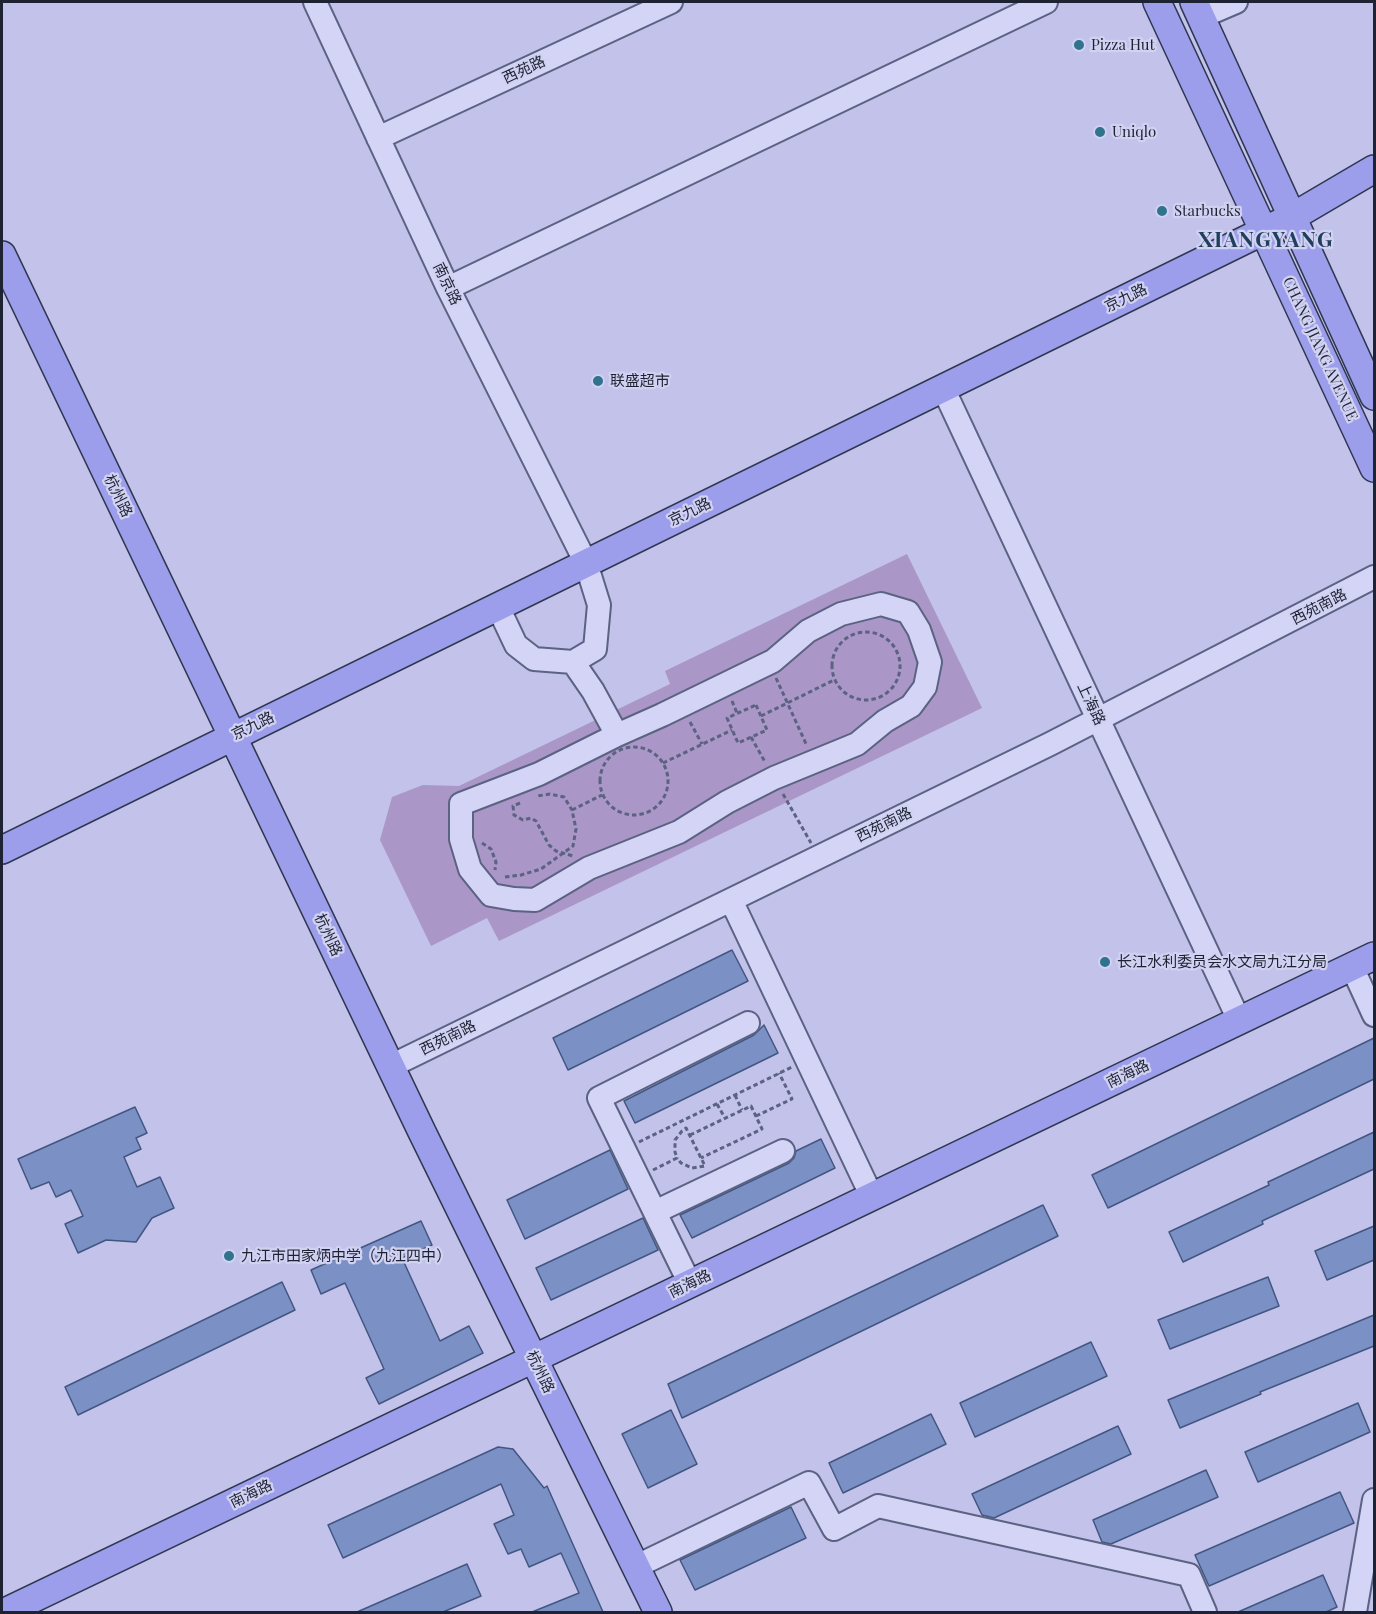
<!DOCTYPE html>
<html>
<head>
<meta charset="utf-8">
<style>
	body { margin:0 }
	#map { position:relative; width:1376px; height:1614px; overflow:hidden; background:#c2c2ea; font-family:"Playfair Display",serif }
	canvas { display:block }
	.frame { position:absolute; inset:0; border:3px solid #1e2333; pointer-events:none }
</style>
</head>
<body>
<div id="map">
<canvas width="1376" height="1614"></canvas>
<div class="frame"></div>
</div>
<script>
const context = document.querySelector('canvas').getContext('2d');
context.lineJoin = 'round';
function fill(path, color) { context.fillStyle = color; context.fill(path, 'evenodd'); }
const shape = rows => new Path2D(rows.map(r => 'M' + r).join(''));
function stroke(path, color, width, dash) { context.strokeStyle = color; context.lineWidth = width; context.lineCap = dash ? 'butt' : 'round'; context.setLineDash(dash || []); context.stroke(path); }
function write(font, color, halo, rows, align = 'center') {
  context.font = font + ' "Playfair Display","Noto Sans SC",serif'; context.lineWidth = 4.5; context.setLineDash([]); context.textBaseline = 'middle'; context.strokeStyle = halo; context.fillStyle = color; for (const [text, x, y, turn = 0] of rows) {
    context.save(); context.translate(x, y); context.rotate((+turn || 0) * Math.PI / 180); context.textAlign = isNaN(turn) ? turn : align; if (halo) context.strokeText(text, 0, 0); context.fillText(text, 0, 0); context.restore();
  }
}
const green = shape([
	[907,554,982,708,499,941,487,918,431,946,380,840,392,797,423,785,459,786,670,684,665,671]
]);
const building = shape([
	[732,950,748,981,568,1070,553,1038,732,950],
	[764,1025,778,1053,635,1123,624,1101,754,1035,764,1025],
	[1374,1038,1374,1079,1108,1208,1092,1175,1374,1038],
	[135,1107,147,1133,136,1138,141,1149,124,1157,137,1187,160,1177,174,1208,152,1218,136,1242,106,1240,78,1253,65,1224,83,1216,71,1190,56,1197,49,1182,31,1189,18,1159,135,1107],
	[1374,1132,1374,1169,1262,1221,1263,1224,1183,1262,1169,1232,1269,1185,1268,1182,1374,1132],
	[821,1139,835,1168,692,1238,680,1215,789,1163,794,1158,796,1151,821,1139],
	[610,1150,628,1189,525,1239,507,1200,610,1150],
	[1043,1205,1058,1236,682,1418,668,1384,1043,1205],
	[643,1218,658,1250,551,1300,536,1268,643,1218],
	[421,1221,432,1245,402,1258,440,1341,469,1326,483,1353,379,1404,366,1378,384,1369,345,1283,321,1294,311,1270,421,1221],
	[1374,1226,1374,1260,1327,1280,1315,1251,1374,1226],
	[1268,1277,1279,1306,1170,1349,1158,1320,1268,1277],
	[282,1282,295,1310,78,1415,65,1387,282,1282],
	[1374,1315,1374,1346,1260,1392,1261,1394,1180,1428,1168,1400,1374,1315],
	[1091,1342,1107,1376,975,1437,960,1403,1091,1342],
	[1358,1403,1370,1432,1258,1482,1245,1452,1358,1403],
	[671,1410,697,1464,648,1488,622,1434,671,1410],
	[931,1414,946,1444,843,1493,829,1463,931,1414],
	[1118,1426,1131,1454,994,1518,982,1515,972,1494,1118,1426],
	[498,1447,513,1449,544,1488,547,1486,603,1612,532,1612,579,1593,561,1553,529,1567,521,1549,508,1554,494,1524,514,1515,501,1484,343,1558,328,1525,498,1447],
	[1206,1470,1218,1497,1111,1544,1102,1542,1093,1520,1206,1470],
	[1340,1492,1354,1523,1209,1586,1195,1555,1340,1492],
	[791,1507,806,1538,695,1590,680,1560,791,1507],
	[467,1564,481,1596,443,1612,357,1612,467,1564],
	[1323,1575,1337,1607,1326,1612,1238,1612,1323,1575]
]);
const path = shape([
	'832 666a34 34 0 1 1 68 0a34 34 0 1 1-68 0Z',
	[776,678,807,746],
	[732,701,737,713],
	[756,705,767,730,738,743,727,718,756,705],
	[761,716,834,680],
	[690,722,702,744],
	[751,737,765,762],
	'600 781a34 34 0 1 1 68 0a34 34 0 1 1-68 0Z',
	[663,763,732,730],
	[783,794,811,843],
	[520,803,513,806,514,815,523,820,531,818,536,821,549,845,556,851,573,856],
	[572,810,602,795],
	[482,843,491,849,496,862,495,870],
	[505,877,521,875,541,869,573,846,576,829,572,810,564,797,550,794,537,796],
	[735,1095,742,1110],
	[717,1104,725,1118],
	[756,1116,792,1099,779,1073],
	[690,1135,751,1106,762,1129,701,1158],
	[639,1142,792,1067],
	[653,1170,677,1158,675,1152,675,1140,682,1131,686,1128,705,1166,692,1168,681,1163,677,1158]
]);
const minor = shape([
	[315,2,448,288,586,563,599,605,595,649,573,662],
	[1201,17,1236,2],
	[378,138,671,2],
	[448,288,1046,2],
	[943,388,1239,1020],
	[498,607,516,645,534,659,573,662,593,691,617,735,539,774,461,804,461,839,470,869,491,895,514,899,535,900,589,868,679,832,727,802,774,778,857,744,885,721,911,706,925,687,930,662,919,630,908,612,881,604,841,614,808,631,773,661,662,715,617,735],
	[731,900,872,1197],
	[1352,967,1374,1015],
	[391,1066,1050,744,1374,577],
	[655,1212,783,1151],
	[690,1284,599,1098,748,1023],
	[637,1566,809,1483,834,1529,878,1506,1189,1575,1205,1612],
	[1355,1612,1374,1500]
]);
const major = shape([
	[1157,2,1374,468],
	[1194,2,1374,396],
	[2,255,422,1132,658,1612],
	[2,850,1294,216,1374,169],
	[5,1612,1374,956]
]);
const markers = [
	[1079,45,6,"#2f738d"],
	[1100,132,6,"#2f738d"],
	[1162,211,6,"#2f738d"],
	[598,381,6,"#2f738d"],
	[1105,962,6,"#2f738d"],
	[229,1256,6,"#2f738d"]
];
const poiNames = [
	["Pizza Hut",1091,45],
	["Uniqlo",1112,132],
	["Starbucks",1174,211],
	["联盛超市",610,381],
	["长江水利委员会水文局九江分局",1117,962],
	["九江市田家炳中学（九江四中）",241,1256]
];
const streetNames = [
	["西苑路",524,70,-25],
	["南京路",447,284,64],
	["京九路",1126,298,-26],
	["CHANG JIANG AVENUE",1320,349,65],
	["杭州路",118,496,64],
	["京九路",690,512,-26],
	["西苑南路",1319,607,-27],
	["上海路",1091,704,65],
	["京九路",253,726,-26],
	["西苑南路",884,825,-26],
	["杭州路",328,935,65],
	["西苑南路",448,1038,-26],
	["南海路",1128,1074,-26],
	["南海路",690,1284,-26],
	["杭州路",540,1372,64],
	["南海路",251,1494,-26]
];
const districtNames = [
	["XIANGYANG",1266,240]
];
fill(green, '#aa97c7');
fill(building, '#7b91c6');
stroke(building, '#425680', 1.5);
stroke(minor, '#5b6282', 26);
stroke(major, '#2f3750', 30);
stroke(path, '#5b6282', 3, [4.5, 3]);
stroke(minor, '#d4d5f6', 22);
stroke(major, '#9c9eeb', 27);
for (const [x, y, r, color] of markers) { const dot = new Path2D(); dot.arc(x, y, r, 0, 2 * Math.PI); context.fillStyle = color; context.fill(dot); stroke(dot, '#d1d1f2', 2); }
write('15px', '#1e2333', '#d1d1f2', poiNames, 'left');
write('15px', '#1e2333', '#d1d1f2', streetNames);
context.letterSpacing = '1.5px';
write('bold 21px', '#203f5d', '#d1d1f2', districtNames);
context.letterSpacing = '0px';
</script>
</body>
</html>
